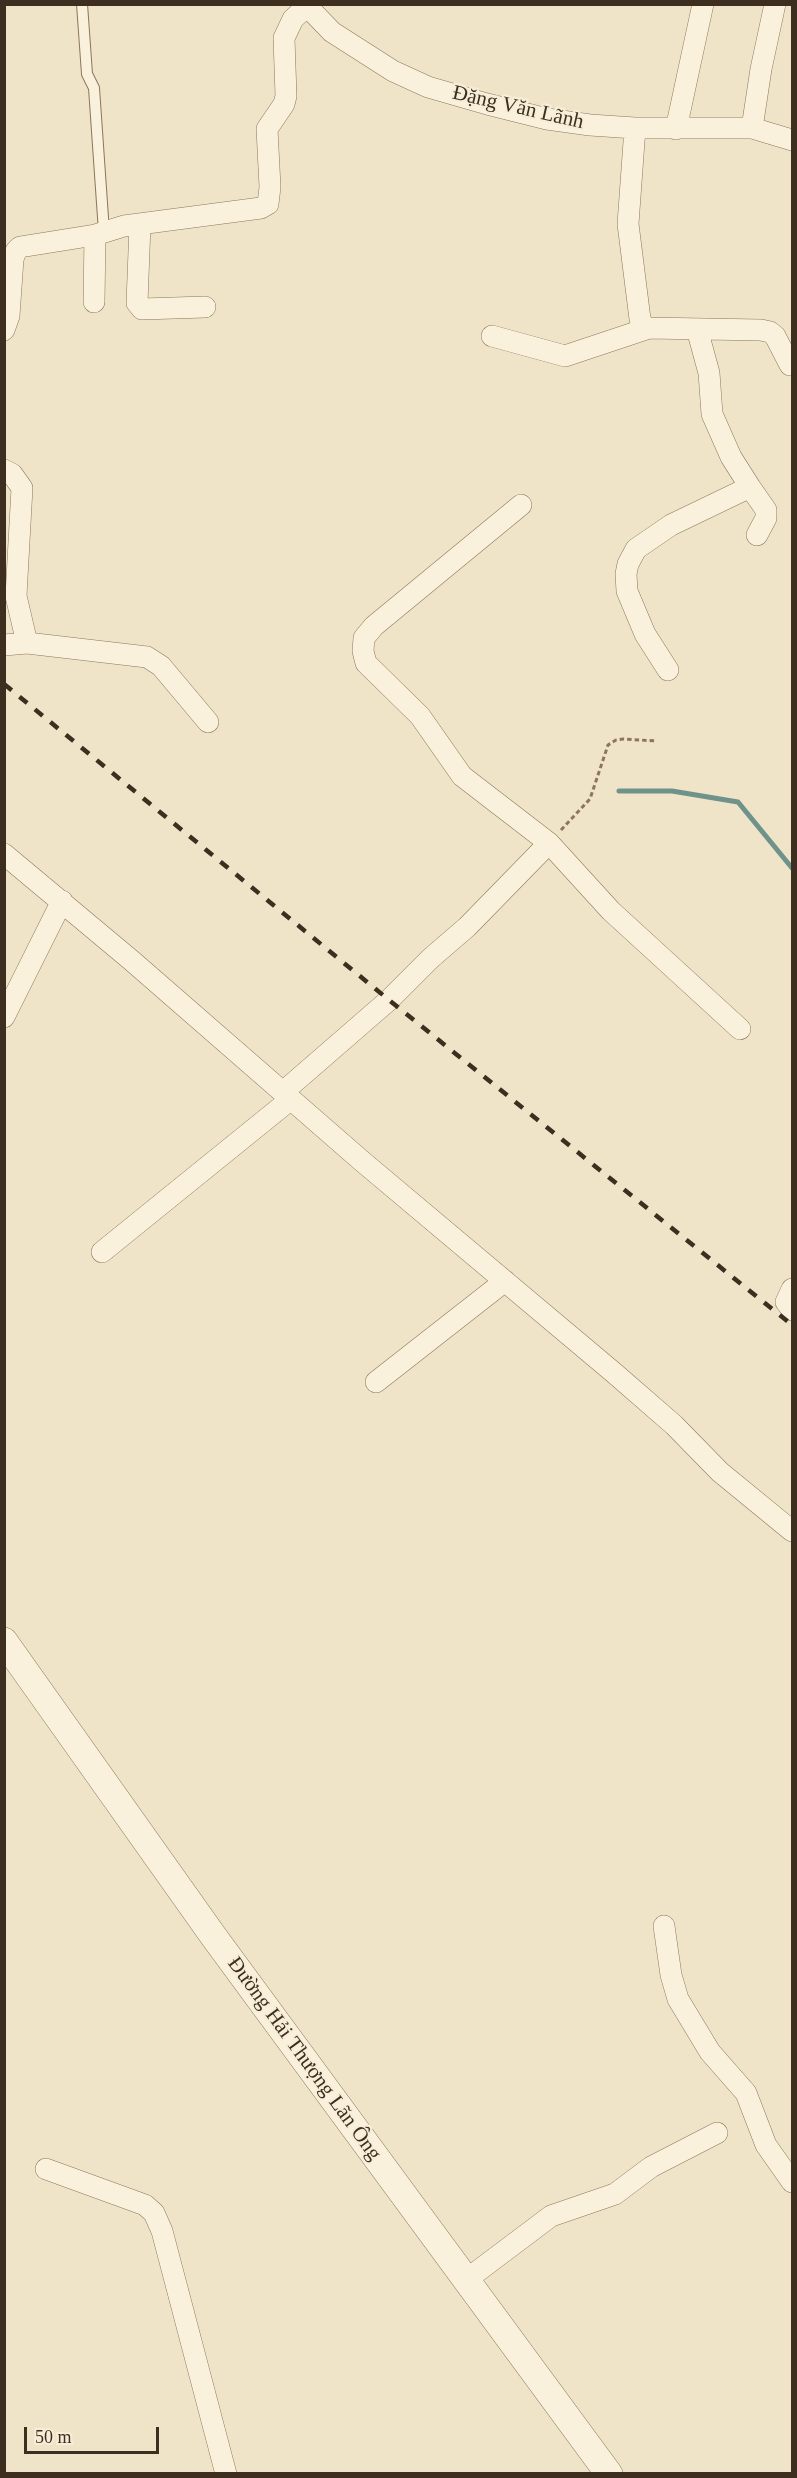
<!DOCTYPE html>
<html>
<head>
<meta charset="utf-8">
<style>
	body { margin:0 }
	#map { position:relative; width:797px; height:2478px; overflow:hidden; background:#f0e4c8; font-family:Georgia,serif }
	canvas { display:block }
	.frame { position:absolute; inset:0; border:6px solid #3d2e20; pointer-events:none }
	.scale { position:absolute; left:24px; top:2427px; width:135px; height:27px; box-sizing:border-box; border:3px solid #3d2e20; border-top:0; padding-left:8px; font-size:18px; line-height:21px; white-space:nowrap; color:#3d2e20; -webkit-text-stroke:4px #f7eed8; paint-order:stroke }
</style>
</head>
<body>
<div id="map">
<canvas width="797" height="2478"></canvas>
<div class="frame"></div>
<div class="scale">50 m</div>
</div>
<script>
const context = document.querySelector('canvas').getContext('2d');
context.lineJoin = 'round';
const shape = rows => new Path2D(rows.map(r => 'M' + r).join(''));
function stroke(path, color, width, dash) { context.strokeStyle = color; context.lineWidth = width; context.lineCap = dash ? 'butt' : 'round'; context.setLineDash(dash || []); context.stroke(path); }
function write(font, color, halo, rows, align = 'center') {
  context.font = font + ' Georgia,serif'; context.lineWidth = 4.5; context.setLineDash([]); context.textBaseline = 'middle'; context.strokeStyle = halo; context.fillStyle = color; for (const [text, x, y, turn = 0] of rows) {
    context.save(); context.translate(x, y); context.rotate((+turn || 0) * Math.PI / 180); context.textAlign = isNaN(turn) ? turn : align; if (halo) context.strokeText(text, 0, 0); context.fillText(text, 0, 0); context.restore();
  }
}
const stream = shape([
	[619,791,672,791,738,802,792,868]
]);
const path = shape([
	[561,830,590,799,608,745,616,740,623,739,657,741]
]);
const service = shape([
	[82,4,87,74,94,88,104,232]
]);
const minor = shape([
	[305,4,332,32,393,71,428,87,487,104,547,119,590,125,635,128,752,128,792,140],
	[635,128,628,224,640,319,643,326,649,328,761,330,770,332,775,336,790,365],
	[752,128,761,69,775,4],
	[676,129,703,4],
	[140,225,137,303,142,309,205,307],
	[94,302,95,235],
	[697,329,709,373,712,414,731,457,750,487],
	[4,330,9,316,13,259,16,251,20,247,95,235,124,226,261,208,268,204,270,187,267,129,284,104,286,96,284,38,293,19,306,7],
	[492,336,565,356,649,328],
	[4,470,12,474,22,488,16,596,27,643],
	[521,505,374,626,364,638,363,651,366,663,420,716,462,776,549,843,611,911,740,1029],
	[4,645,27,643,147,657,161,666,208,722],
	[668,670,645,634,627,591,626,574,628,564,636,549,671,525,750,487,766,510,766,518,757,535],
	[4,854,131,960,363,1162,613,1372,674,1425,720,1472,792,1531],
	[4,1017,62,901],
	[283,1092,389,1000,431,958,467,927,549,843],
	[102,1252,291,1099],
	[792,1289,786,1302,792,1310],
	[376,1382,505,1281],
	[664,1926,671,1975,678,1999,710,2052,746,2093,766,2145,792,2182],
	[46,2169,145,2205,154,2213,162,2231,226,2474],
	[466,2280,551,2216,615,2194,651,2167,717,2133]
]);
const tertiary = shape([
	[4,1641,214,1937,609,2474]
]);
const rail = shape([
	[4,684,389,1000,792,1325]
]);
const streetNames = [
	["Đặng Văn Lãnh",518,108,13],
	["Đường Hải Thượng Lãn Ông",304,2059,54]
];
stroke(stream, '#6f938a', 5);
stroke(service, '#8d765c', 12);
stroke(minor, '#8d765c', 22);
stroke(tertiary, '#8d765c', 28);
stroke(path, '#8d765c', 3, [4.5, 3]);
stroke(service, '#faf1dc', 10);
stroke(minor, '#faf1dc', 21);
stroke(tertiary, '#faf1dc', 27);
stroke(rail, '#3d2e20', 4.5, [10, 10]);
write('21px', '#3d2e20', '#f7eed8', streetNames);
</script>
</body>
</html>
